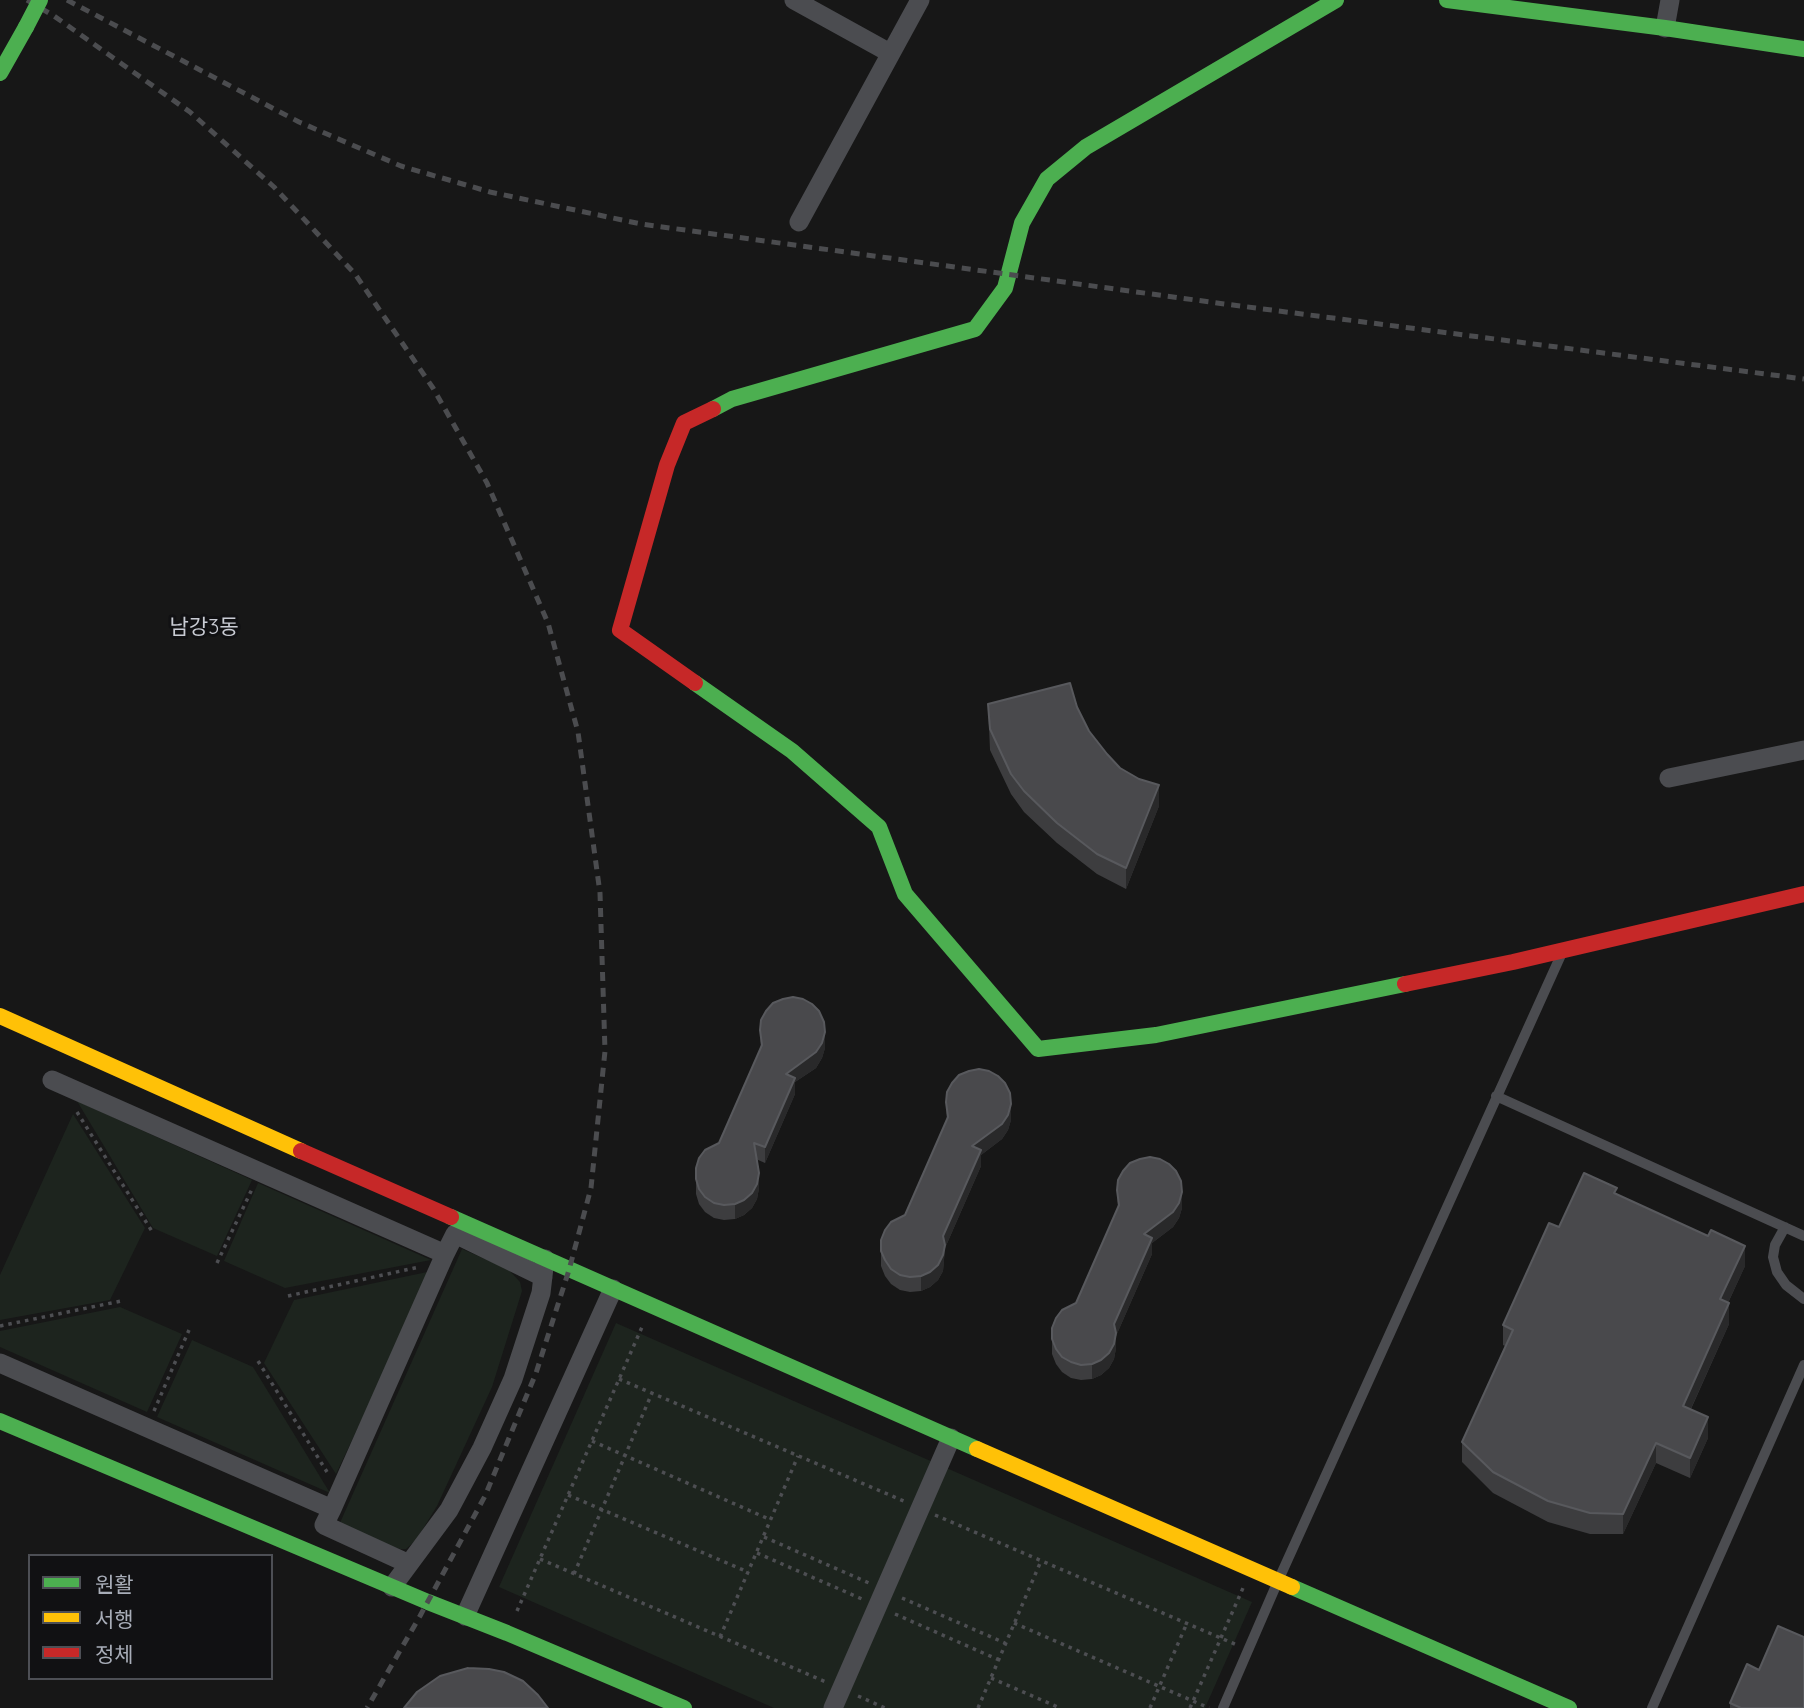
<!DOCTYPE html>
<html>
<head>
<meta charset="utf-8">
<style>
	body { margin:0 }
	#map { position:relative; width:1804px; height:1708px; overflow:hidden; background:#171717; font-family:Quicksand,"Noto Sans KR",sans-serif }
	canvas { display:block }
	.legend { position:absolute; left:28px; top:1554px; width:245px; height:126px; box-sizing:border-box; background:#111113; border:2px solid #4d4f55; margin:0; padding:9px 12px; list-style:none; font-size:21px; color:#a8adb8 }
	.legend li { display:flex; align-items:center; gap:14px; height:35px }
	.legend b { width:35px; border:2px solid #4d4f55 }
</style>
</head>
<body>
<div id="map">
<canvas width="1804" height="1708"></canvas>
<ul class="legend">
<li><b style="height:9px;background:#4caf50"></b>원활</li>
<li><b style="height:9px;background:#ffc107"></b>서행</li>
<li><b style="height:9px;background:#c62828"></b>정체</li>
</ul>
</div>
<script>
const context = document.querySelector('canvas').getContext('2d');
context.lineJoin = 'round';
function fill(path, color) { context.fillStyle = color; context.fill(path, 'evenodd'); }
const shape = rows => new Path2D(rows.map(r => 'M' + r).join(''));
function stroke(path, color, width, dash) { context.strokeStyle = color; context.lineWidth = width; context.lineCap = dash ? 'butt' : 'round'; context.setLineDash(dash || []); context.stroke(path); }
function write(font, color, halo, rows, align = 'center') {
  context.font = font + ' Quicksand,"Noto Sans KR",sans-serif'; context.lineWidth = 6; context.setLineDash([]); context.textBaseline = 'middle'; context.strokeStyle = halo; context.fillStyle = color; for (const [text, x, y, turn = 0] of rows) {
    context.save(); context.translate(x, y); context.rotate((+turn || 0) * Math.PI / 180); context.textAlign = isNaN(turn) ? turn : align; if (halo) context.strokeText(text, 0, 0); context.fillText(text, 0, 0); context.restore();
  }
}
const green = shape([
	[77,1101,252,1180,217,1256,153,1228],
	[73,1114,145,1228,110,1300,0,1320,0,1275],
	[258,1183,431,1260,285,1288,224,1261],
	[462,1249,508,1269,520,1282,522,1291,492,1387,437,1506,416,1540,406,1549,400,1549,386,1545,339,1525],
	[432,1271,336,1474,264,1363,294,1300],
	[120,1307,182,1334,147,1412,0,1347,0,1331],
	[616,1323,1252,1602,1205,1708,774,1708,499,1587],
	[192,1340,253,1367,330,1493,157,1417]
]);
const path = shape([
	[77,1112,153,1233],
	[217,1263,253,1187],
	[288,1296,419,1267],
	[0,1326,121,1301],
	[258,1361,327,1472],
	[619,1379,906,1502],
	[154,1411,189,1330],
	[592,1441,771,1520],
	[568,1495,748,1572],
	[935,1515,1237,1645],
	[764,1537,869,1583],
	[757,1553,862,1599],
	[540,1559,826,1682],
	[574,1574,652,1393],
	[902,1598,1005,1643],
	[517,1611,642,1327],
	[895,1614,999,1660],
	[1014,1623,1209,1708],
	[720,1637,798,1456],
	[991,1678,1060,1708],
	[858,1696,885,1708],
	[978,1708,1041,1561],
	[1150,1708,1187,1623],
	[1190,1708,1243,1588]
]);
const lane = shape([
	[1496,1096,1804,1236],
	[1785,1227,1775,1245,1773,1257,1777,1272,1786,1285,1804,1299],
	[1223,1708,1278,1581,1561,955],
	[1652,1708,1804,1365]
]);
const street = shape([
	[794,0,890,53],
	[1665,28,1670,0],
	[799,222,920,0],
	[1669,778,1804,750],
	[445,1254,455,1234,543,1277],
	[0,1363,332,1509,445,1254,52,1080],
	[332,1509,324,1525,409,1564],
	[392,1587,449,1510,482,1448,513,1379,541,1293,545,1259],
	[465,1616,613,1289],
	[833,1708,951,1438]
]);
const fast = shape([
	[1447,0,1665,28,1804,49],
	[0,73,26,27],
	[713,409,732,399,975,329,1005,288,1022,223,1047,179,1086,147,1336,0],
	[695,683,792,751,879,827,905,894,1038,1049,1156,1035,1405,984],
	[451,1217,977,1449],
	[0,1421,428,1602,507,1633,684,1708],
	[1292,1587,1569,1708]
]);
const slow = shape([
	[0,1016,301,1151],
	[977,1449,1292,1587]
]);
const jam = shape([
	[695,683,620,630,667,465,684,423,713,409],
	[1405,984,1513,962,1804,894],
	[301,1151,451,1217]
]);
const rail = shape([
	[27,0,54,16,190,112,274,187,355,274,433,388,487,483,548,623,578,732,600,893,605,1051,591,1188,569,1270,536,1373,485,1496,420,1616,367,1708],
	[67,0,299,122,401,166,490,192,641,224,1217,303,1804,379]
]);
const fastBridge = shape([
	[26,27,40,0]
]);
const wall = shape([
	[988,704,1077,707,1089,731,1107,754,1159,806,1126,889,1097,874,1057,843,1024,812,1011,794,990,750],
	[760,1030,825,1048,822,1058,816,1068,795,1082,795,1094,765,1163,756,1159,759,1188,757,1199,752,1208,744,1215,735,1219,724,1220,714,1218,705,1212,699,1204,696,1194,696,1168,719,1143,761,1049],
	[946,1102,1011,1120,1008,1130,1002,1139,981,1155,981,1166,945,1248,943,1271,938,1280,930,1287,921,1291,910,1292,900,1290,891,1284,885,1276,881,1266,881,1240,905,1215,947,1121],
	[1117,1190,1182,1208,1179,1218,1173,1227,1152,1243,1152,1254,1116,1336,1116,1348,1114,1359,1109,1368,1101,1375,1092,1379,1081,1380,1071,1378,1062,1372,1056,1364,1052,1354,1052,1328,1076,1303,1118,1209],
	[1617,1195,1745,1266,1728,1303,1729,1324,1691,1409,1708,1438,1690,1478,1656,1463,1623,1534,1590,1534,1548,1522,1493,1493,1462,1462,1462,1442,1505,1346,1503,1345,1503,1325,1559,1227],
	[1730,1703,1804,1708,1730,1708]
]);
const shadedWall = shape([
	[1159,785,1159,806,1126,889,1126,868],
	[825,1032,825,1048,822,1058,816,1068,795,1082,795,1094,765,1163,765,1147,786,1074],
	[1011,1104,1011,1120,1008,1130,1002,1139,981,1155,981,1166,945,1248,943,1271,938,1280,930,1287,921,1291,921,1276,943,1236,972,1146],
	[759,1173,759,1188,757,1199,752,1208,744,1215,735,1219,735,1204],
	[1182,1192,1182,1208,1179,1218,1173,1227,1152,1243,1152,1254,1116,1336,1116,1348,1114,1359,1109,1368,1101,1375,1092,1379,1092,1364,1114,1324,1144,1234],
	[1745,1246,1745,1266,1720,1320,1720,1299],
	[1729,1303,1729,1324,1683,1426,1683,1406],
	[1708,1417,1708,1438,1690,1478,1690,1458],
	[1656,1443,1656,1463,1623,1534,1623,1514]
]);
const building = shape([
	[1070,683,1077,707,1089,731,1107,754,1120,768,1139,779,1159,785,1126,868,1097,854,1057,823,1024,791,1011,774,990,729,988,704,1070,683],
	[793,997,803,999,812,1004,819,1011,824,1022,825,1032,822,1043,816,1052,786,1074,795,1078,765,1147,754,1143,759,1173,757,1184,752,1193,744,1200,735,1204,724,1205,714,1203,705,1197,699,1189,696,1179,696,1168,699,1158,705,1150,719,1143,762,1045,760,1030,761,1020,766,1011,773,1003,783,999,793,997],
	[979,1069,989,1071,998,1076,1005,1083,1010,1093,1011,1104,1008,1115,1002,1124,972,1146,981,1150,943,1236,945,1245,943,1255,938,1265,930,1272,921,1276,910,1277,900,1275,891,1269,885,1260,881,1251,881,1240,885,1230,891,1222,905,1215,948,1117,946,1102,947,1092,952,1083,959,1075,969,1071,979,1069],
	[1150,1157,1160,1159,1169,1164,1176,1171,1181,1181,1182,1192,1179,1203,1173,1212,1144,1234,1152,1238,1114,1324,1116,1333,1114,1344,1109,1353,1101,1360,1092,1364,1081,1365,1071,1362,1062,1357,1056,1349,1052,1339,1052,1328,1056,1318,1062,1310,1076,1303,1119,1205,1117,1190,1118,1180,1123,1171,1130,1163,1140,1159,1150,1157],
	[1584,1173,1617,1188,1614,1193,1708,1236,1711,1230,1745,1246,1720,1299,1729,1303,1683,1406,1708,1417,1690,1458,1656,1443,1623,1514,1590,1513,1548,1501,1493,1472,1462,1442,1513,1330,1503,1325,1549,1223,1559,1227,1584,1173],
	[1778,1626,1804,1637,1804,1708,1741,1708,1730,1703,1747,1664,1759,1670,1778,1626],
	[468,1668,489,1669,504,1672,523,1681,538,1695,548,1708,404,1708,417,1692,440,1676,468,1668]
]);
const quarterNames = [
	["남강3동",204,628]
];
fill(green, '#1d241e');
stroke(path, '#4d4e52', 3.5, [3.5, 5]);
stroke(lane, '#4b4c50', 10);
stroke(street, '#4b4c50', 19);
stroke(fast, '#4caf50', 16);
stroke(slow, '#ffc107', 16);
stroke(jam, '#c62828', 16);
stroke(rail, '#4b4c4f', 5, [9, 7]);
stroke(fastBridge, '#4caf50', 16);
fill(wall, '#3d3d3f');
fill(shadedWall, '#29292a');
fill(building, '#49494c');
stroke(building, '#58595d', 2);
write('21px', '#c9ccd4', '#111113', quarterNames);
</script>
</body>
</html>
